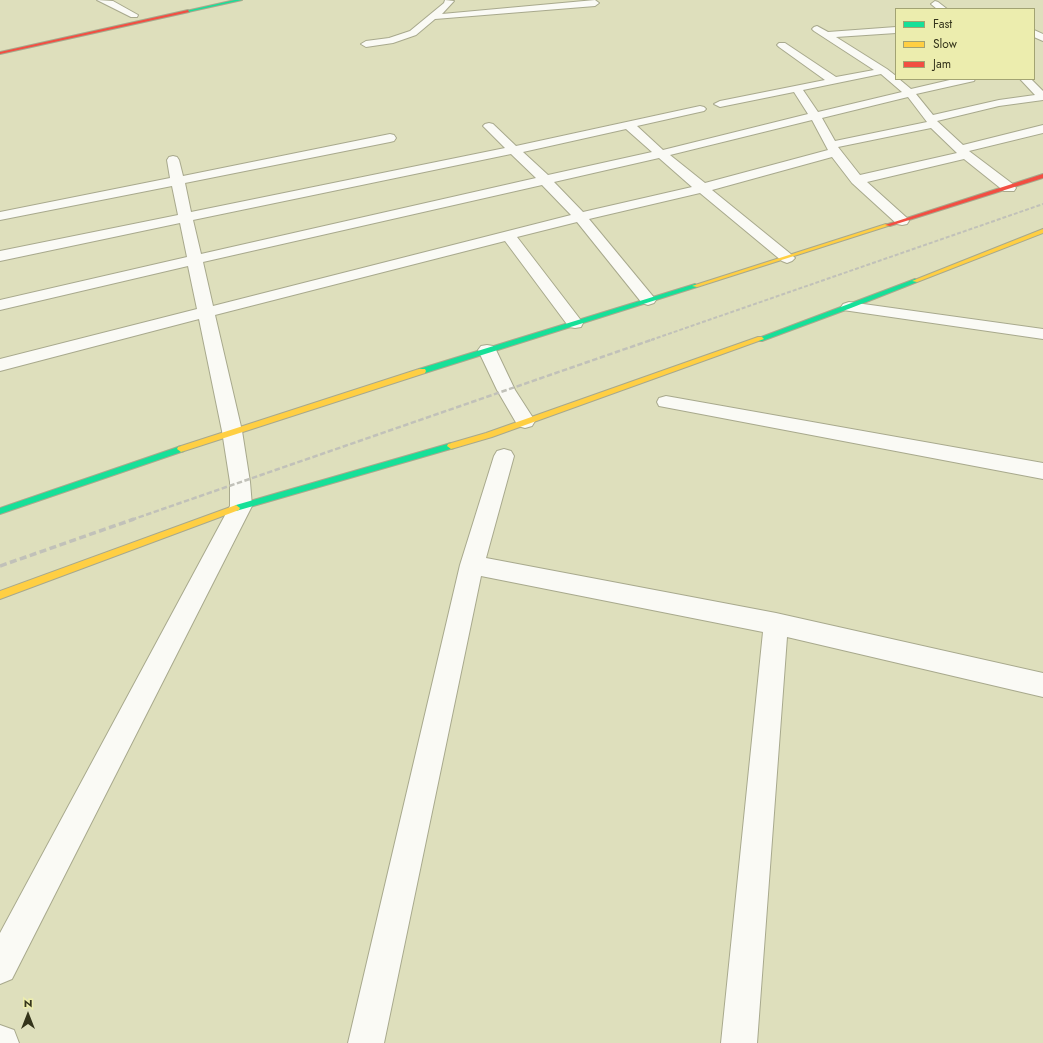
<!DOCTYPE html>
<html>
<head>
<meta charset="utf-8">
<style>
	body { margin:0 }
	#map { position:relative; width:1043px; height:1043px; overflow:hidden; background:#dedfbc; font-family:Jost,sans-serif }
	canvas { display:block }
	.legend { position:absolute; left:895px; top:8px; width:140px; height:72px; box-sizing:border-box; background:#ecedae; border:1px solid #a2a373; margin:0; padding:5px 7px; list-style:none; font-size:12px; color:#34341b }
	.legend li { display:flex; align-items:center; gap:8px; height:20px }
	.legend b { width:20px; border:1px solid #a2a373 }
	.north { position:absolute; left:8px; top:995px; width:40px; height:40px; -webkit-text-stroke:3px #ecedae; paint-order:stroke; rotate:0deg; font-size:11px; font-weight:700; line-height:16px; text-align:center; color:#34341b }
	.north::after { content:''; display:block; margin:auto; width:14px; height:18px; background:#34341b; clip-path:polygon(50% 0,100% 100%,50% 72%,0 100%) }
</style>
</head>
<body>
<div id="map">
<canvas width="1043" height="1043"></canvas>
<ul class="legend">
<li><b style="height:5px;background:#16e098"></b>Fast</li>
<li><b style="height:5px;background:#ffcf43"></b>Slow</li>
<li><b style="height:5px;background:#f24e42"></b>Jam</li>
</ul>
<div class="north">N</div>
</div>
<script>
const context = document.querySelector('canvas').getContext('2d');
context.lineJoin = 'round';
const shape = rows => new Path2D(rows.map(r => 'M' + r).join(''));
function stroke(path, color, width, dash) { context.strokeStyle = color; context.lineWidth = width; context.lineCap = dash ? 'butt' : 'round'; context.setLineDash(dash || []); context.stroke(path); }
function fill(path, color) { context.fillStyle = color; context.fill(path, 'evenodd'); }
const street = shape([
	[97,0,113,1,138,15,137,17,131,17,97,0],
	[445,0,454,1,442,14,595,0,599,3,595,6,435,19,416,35,393,43,366,47,361,44,366,41,389,38,410,31,444,3,445,0],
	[935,1,938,2,947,9,937,9,931,4,935,1],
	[817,26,828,32,896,27,896,33,836,37,887,69,896,76,896,79,899,79,911,89,954,79,975,79,974,81,916,94,933,115,999,100,1035,95,1020,79,1031,79,1043,91,1043,100,999,106,937,121,963,145,1043,125,1043,133,969,151,1014,185,1016,188,1014,191,1004,191,964,159,867,182,907,218,909,221,907,224,902,225,897,224,852,183,832,157,712,190,792,255,795,258,792,261,787,263,782,261,700,193,589,219,656,300,654,303,648,305,642,303,577,222,517,237,583,323,581,327,575,328,569,327,505,241,215,315,242,431,250,482,252,506,12,979,0,984,0,933,230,506,230,482,222,431,199,319,0,371,0,359,197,309,188,266,0,310,0,300,187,257,180,223,0,261,0,251,178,215,172,186,0,220,0,212,170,178,167,160,169,157,173,156,177,157,179,160,183,176,390,134,394,135,396,138,394,141,390,142,185,183,191,212,505,148,483,126,485,124,489,123,493,124,516,146,700,106,704,107,706,109,704,111,637,126,663,150,808,114,794,92,720,107,714,104,720,101,825,80,779,47,777,45,779,43,785,43,836,77,874,70,814,31,812,29,814,27,817,26],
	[881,74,902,92,818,112,803,90,881,74],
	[908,97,927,122,835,141,822,118,908,97],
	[812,120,828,150,705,183,670,155,812,120],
	[931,128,957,153,860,175,838,147,931,128],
	[626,129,652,152,548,175,523,152,626,129],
	[511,154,536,178,201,254,193,220,511,154],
	[659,158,692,187,583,212,554,182,659,158],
	[542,185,571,215,213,306,203,262,542,185],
	[1034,30,1043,34,1043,41,1034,37,1034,30],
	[849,302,1043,329,1043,339,843,310,841,307,843,304,849,302],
	[487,345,493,346,496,350,515,390,535,421,532,426,525,428,518,426,497,390,478,350,481,346,487,345],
	[666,396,1043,463,1043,479,659,406,657,402,659,398,666,396],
	[504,449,511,451,514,456,486,558,776,613,1043,673,1043,697,787,637,757,1043,721,1043,763,632,481,576,384,1043,348,1043,460,565,494,456,497,451,504,449],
	[0,1025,14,1030,19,1043,0,1043,0,1025]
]);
const fast = shape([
	[235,0,242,0,188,12,186,11,235,0],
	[915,279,917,280,917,282,851,308,762,341,758,341,756,339,915,279],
	[695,284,698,286,697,287,425,373,419,373,418,371,419,369,695,284],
	[451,443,455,446,454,448,236,511,232,508,236,505,451,443],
	[181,446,185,449,184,451,0,514,0,508,181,446]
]);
const slow = shape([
	[886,224,891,225,697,287,692,286,886,224],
	[1043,229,1043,233,917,282,912,281,1043,229],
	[758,337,762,337,764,339,492,437,451,449,447,446,448,444,486,433,758,337],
	[419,369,425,369,426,371,425,373,184,451,181,452,177,449,178,447,419,369],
	[236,505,240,508,239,510,0,599,0,591,236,505]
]);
const jam = shape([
	[188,10,189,12,0,54,0,52,188,10],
	[1043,174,1043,178,890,226,885,225,1043,174]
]);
const railFar2 = shape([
	[651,340,1043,204]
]);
const railFar1 = shape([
	[131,520,654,339]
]);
const rail = shape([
	[0,566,134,519]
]);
stroke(street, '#a8a98d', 2);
stroke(fast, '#a8a98d', 2);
stroke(slow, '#a8a98d', 2);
stroke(jam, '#a8a98d', 2);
fill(street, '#fafaf5');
fill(fast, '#16e098');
fill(slow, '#ffcf43');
fill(jam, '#f24e42');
stroke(railFar2, '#c1c1b9', 2, [4, 2]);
stroke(railFar1, '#c1c1b9', 2.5, [5.5, 2.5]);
stroke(rail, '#c1c1b9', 3.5, [7, 3.5]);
</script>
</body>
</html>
